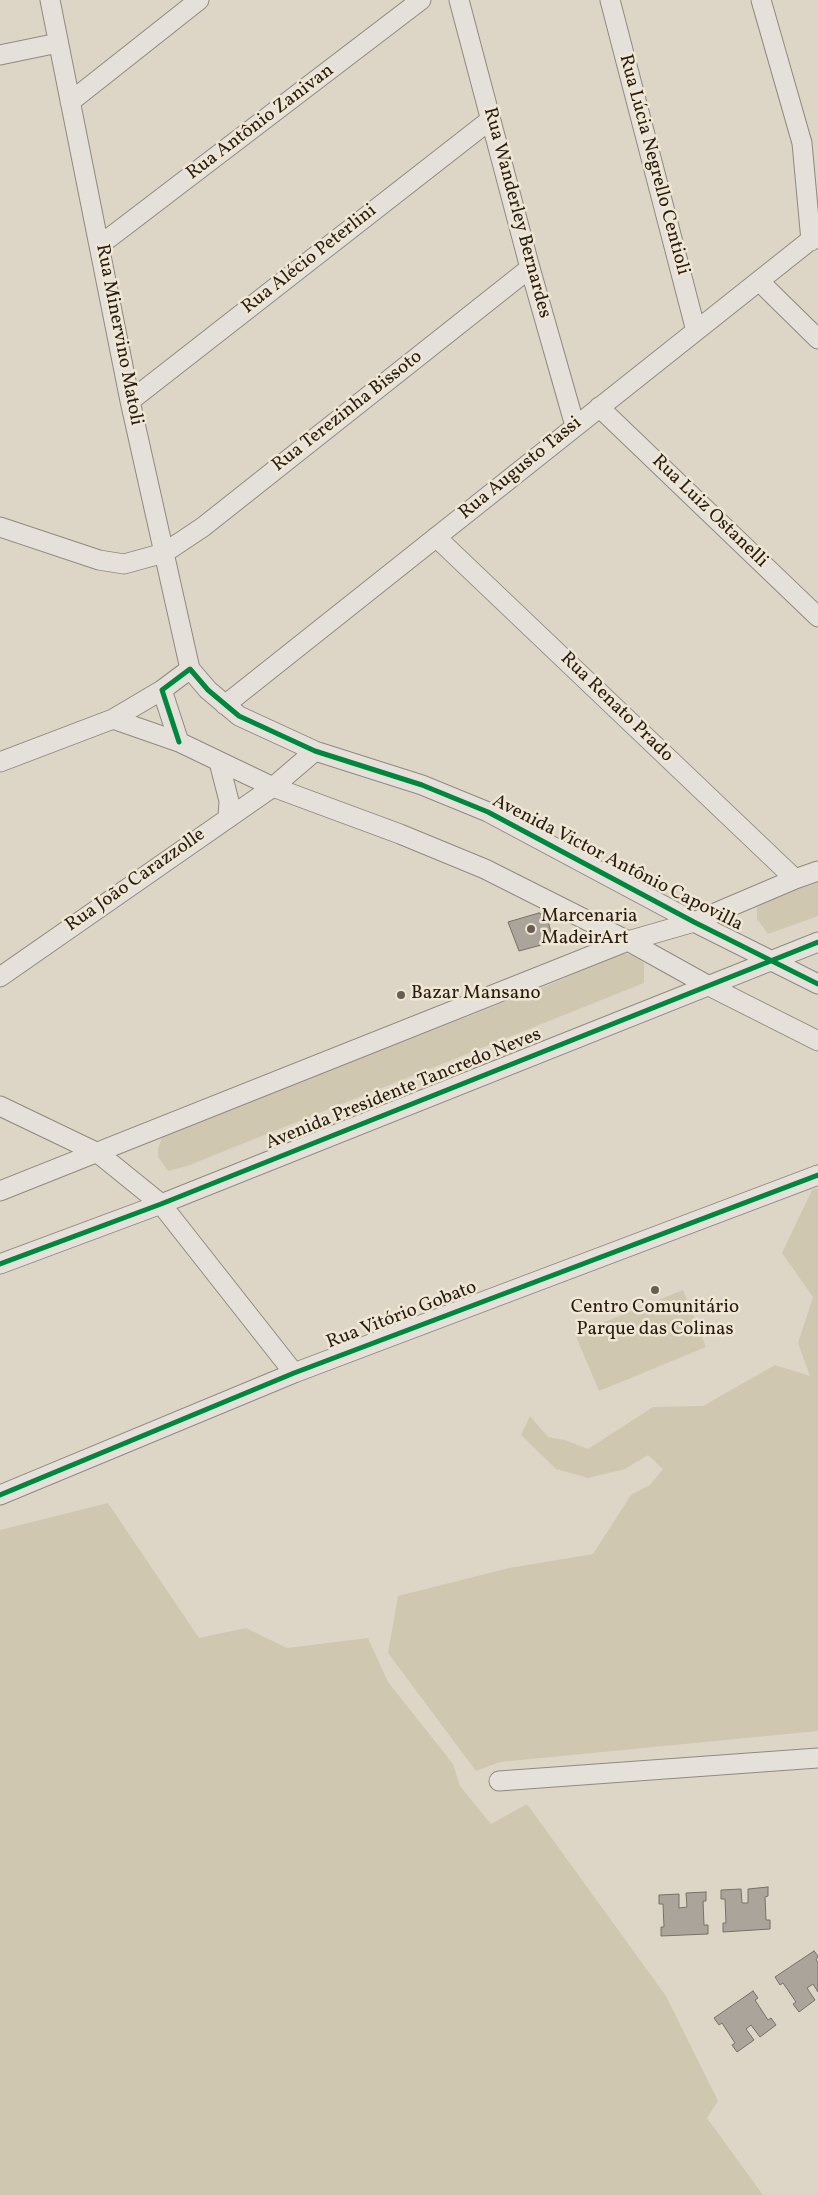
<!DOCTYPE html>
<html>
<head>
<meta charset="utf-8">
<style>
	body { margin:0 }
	canvas { display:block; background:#ddd6c6 }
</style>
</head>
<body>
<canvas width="818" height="2195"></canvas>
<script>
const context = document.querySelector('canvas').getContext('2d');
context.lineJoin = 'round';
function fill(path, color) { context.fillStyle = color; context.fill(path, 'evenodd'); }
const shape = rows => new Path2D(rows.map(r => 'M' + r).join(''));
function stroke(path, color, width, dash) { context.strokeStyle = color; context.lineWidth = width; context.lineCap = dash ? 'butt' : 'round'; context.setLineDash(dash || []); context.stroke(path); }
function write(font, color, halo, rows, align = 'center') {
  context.font = font + ' Vollkorn,serif'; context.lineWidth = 5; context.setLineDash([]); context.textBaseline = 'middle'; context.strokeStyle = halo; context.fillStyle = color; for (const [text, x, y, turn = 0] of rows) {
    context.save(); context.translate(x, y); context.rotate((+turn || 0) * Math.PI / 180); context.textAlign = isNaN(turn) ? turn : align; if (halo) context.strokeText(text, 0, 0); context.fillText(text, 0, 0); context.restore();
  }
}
const green = shape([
	[818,880,818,916,768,934,757,919,757,904],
	[621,953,631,955,644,963,644,983,187,1166,168,1171,158,1157,158,1149,163,1135,549,985],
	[818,1188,818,1731,500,1762,476,1771,388,1653,398,1596,509,1568,593,1554,631,1495,650,1485,663,1469,648,1455,625,1469,588,1478,556,1469,521,1435,530,1416,548,1437,565,1440,588,1449,653,1407,703,1406,775,1365,810,1376,798,1343,813,1297,782,1253,812,1190],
	[683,1290,706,1347,599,1391,575,1334],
	[108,1503,199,1638,246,1628,287,1648,368,1638,388,1682,453,1764,460,1786,491,1824,527,1804,666,1996,718,2101,707,2118,763,2195,0,2195,0,1530]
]);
const building = shape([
	[539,913,547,917,552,936,545,944,519,951,508,922,539,913],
	[768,1887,768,1896,765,1897,766,1920,770,1920,770,1929,723,1932,723,1923,726,1923,725,1899,721,1899,721,1890,741,1889,742,1903,748,1903,748,1889,768,1887],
	[706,1892,706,1901,703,1901,704,1925,708,1925,708,1934,661,1936,661,1927,664,1927,663,1904,659,1904,659,1895,679,1894,679,1908,687,1907,686,1893,706,1892],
	[814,1951,818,1956,816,1960,818,1962,818,1992,813,1984,807,1988,815,2000,799,2012,793,2004,796,2002,783,1983,780,1985,775,1977,814,1951],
	[753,1991,758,1998,755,2000,768,2020,771,2018,776,2025,760,2037,751,2025,746,2029,754,2040,737,2052,732,2045,735,2043,722,2023,719,2025,714,2018,753,1991]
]);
const minor = shape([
	[50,0,130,401,190,669],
	[459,0,530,268,575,426],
	[610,0,696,331],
	[761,0,802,143,811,241],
	[0,55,58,43],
	[70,102,199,0],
	[100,245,421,0],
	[759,281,818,339],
	[130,401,490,120],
	[599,407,818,617],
	[0,527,99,560,124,564,164,553,203,527,530,268],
	[436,537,795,879],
	[225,705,818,234],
	[113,719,179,742,273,787,400,834,485,869,628,941,709,986,818,1041],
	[179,742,162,690,190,669,208,690,239,716,315,751,422,785,488,812,694,922,818,984],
	[0,762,113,719,162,690],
	[219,762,229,801,228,817],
	[0,977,273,787,315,751],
	[0,1106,98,1153,161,1204,294,1373],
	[0,1191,628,941,694,922,795,879,818,871],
	[0,1264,161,1204,818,942],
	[0,1495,294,1373,818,1175],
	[499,1781,818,1758]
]);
const cycleway = shape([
	[179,742,162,690,190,669,208,690,239,716,315,751,422,785,488,812,694,922,818,984],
	[0,1264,161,1204,818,942],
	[0,1495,294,1373,818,1175]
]);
const markers = [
	[531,929,5,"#675d52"],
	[401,995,5,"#675d52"],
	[655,1290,5,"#675d52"]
];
const streetNames = [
	["Rua Antônio Zanivan",261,123,-37],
	["Rua Lúcia Negrello Centioli",653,165,75],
	["Rua Wanderley Bernardes",516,213,75],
	["Rua Alécio Peterlini",310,260,-38],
	["Rua Minervino Matoli",118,335,79],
	["Rua Terezinha Bissoto",348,412,-38],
	["Rua Augusto Tassi",521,469,-39],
	["Rua Luiz Ostanelli",709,512,44],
	["Rua Renato Prado",616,708,44],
	["Avenida Victor Antônio Capovilla",617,864,27],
	["Rua João Carazzolle",136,881,-35],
	["Avenida Presidente Tancredo Neves",404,1090,-22],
	["Rua Vitório Gobato",402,1316,-21]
];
const poiNames = [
	["Marcenaria",541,918],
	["MadeirArt",541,940],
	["Bazar Mansano",411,995],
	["Centro Comunitário",655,1309,"center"],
	["Parque das Colinas",655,1331,"center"]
];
fill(green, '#d0c7b1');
fill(building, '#aaa49a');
stroke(building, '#767067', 1);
stroke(minor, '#8f8a80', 21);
stroke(minor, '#e5e1da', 19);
stroke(cycleway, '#00873e', 5);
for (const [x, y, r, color] of markers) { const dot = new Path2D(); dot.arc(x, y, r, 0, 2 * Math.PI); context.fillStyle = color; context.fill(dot); stroke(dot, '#efe7d4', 2); }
write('19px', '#271c14', '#efe7d4', streetNames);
write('19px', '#271c14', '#efe7d4', poiNames, 'left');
</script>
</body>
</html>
